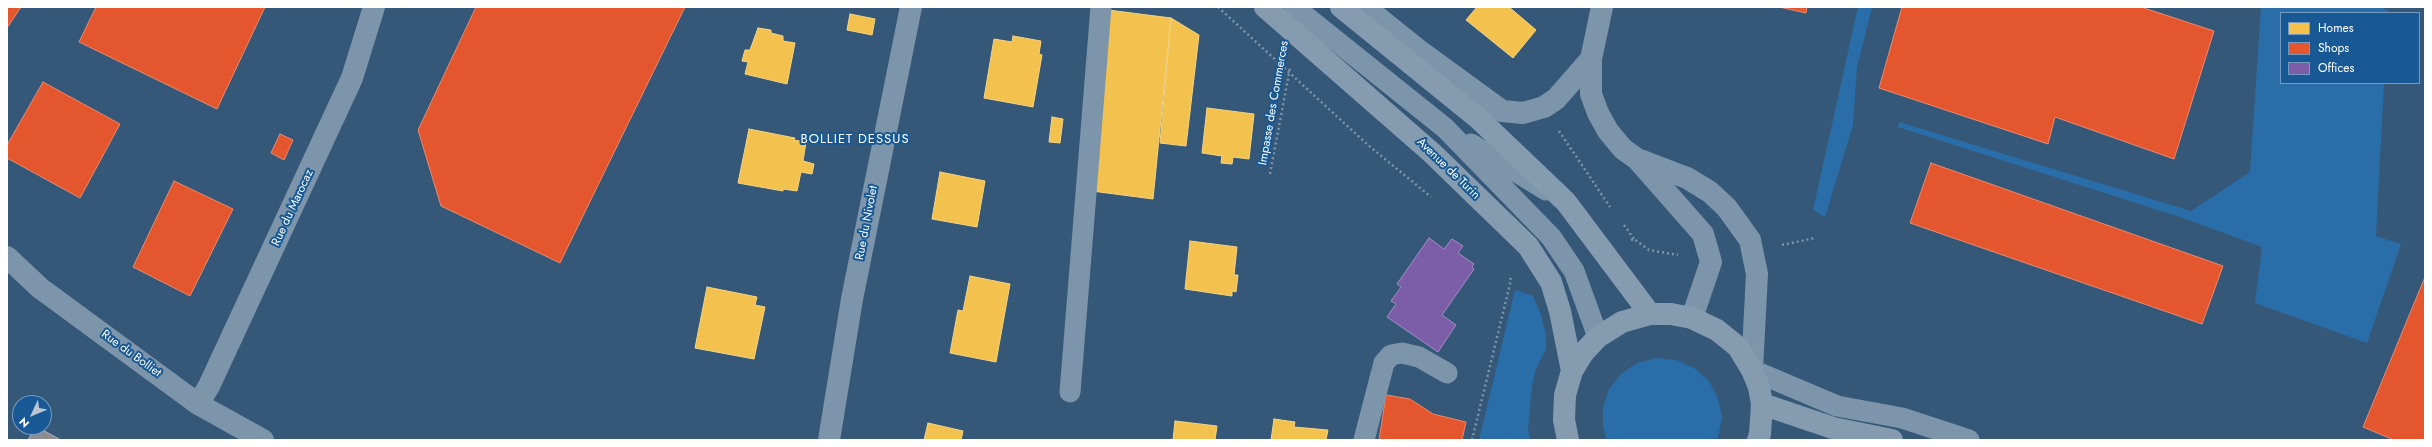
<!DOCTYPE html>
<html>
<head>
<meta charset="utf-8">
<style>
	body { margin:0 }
	#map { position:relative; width:2432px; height:447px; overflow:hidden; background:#355878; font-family:Jost,sans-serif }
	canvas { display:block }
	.frame { position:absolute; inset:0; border:8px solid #fff; pointer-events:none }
	.legend { position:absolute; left:2280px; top:12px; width:140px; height:72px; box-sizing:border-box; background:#185995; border:1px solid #749bbf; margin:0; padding:5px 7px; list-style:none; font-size:12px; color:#fff }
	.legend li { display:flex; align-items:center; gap:8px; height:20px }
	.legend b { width:20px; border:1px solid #749bbf }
	.north { position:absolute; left:12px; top:395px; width:40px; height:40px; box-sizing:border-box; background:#185995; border:1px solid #749bbf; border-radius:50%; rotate:226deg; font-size:11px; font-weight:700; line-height:16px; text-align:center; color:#fff }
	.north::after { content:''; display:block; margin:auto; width:14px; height:18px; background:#b8c5d0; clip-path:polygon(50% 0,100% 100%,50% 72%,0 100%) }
</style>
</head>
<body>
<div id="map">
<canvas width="2432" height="447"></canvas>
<div class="frame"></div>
<ul class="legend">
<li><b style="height:11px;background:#f2c14e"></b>Homes</li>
<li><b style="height:11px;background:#e4572e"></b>Shops</li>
<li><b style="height:11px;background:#7b5ea7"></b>Offices</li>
</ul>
<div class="north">N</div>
</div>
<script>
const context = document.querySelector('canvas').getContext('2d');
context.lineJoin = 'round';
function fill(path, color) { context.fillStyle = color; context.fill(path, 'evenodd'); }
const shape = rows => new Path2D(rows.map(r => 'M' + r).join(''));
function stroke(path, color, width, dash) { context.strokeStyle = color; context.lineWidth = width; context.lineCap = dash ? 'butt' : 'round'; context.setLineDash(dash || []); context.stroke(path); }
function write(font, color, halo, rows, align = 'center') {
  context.font = font + ' Jost,sans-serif'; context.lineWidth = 4; context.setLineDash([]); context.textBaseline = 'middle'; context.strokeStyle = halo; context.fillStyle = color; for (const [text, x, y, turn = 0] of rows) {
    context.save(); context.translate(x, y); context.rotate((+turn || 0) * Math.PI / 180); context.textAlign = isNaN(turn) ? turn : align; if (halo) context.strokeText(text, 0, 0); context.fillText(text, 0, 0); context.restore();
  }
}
const green = shape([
	[1858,7,1872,7,1857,67,1853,125,1825,217,1813,210],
	[2261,7,2379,7,2388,10,2388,13,2281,13,2281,83,2384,83,2376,236,2401,244,2367,343,2255,303,2262,247,2183,218,1898,127,1899,122,2191,211,2250,172],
	[1515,290,1533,296,1541,315,1546,335,1546,349,1536,369,1532,386,1528,428,1530,440,1479,440],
	[1656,358,1676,360,1694,368,1709,381,1718,399,1722,418,1717,440,1607,440,1603,427,1603,408,1609,389,1621,374,1637,363]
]);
const homes = shape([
	[1477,7,1509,7,1536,30,1513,58,1466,20,1477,7],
	[1108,10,1171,18,1153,199,1092,191,1108,10],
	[850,14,875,19,872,35,847,30,850,14],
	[1171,18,1199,35,1186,146,1160,143,1171,18],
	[758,28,771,30,771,33,783,36,783,41,795,43,787,84,745,74,748,62,742,61,745,50,750,50,758,28],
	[1013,36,1041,41,1039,54,1042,55,1033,107,984,98,994,39,1012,42,1013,36],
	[1207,108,1254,114,1249,159,1233,157,1232,164,1221,163,1222,156,1202,153,1207,108],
	[1052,117,1063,119,1060,143,1049,142,1052,117],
	[749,129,795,138,794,140,806,142,803,161,814,164,812,174,801,172,797,191,783,189,783,191,738,183,749,129],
	[940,172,985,181,977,227,932,219,940,172],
	[1190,241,1237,247,1234,275,1238,275,1236,292,1232,291,1232,296,1185,289,1190,241],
	[970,276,1010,284,996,362,950,353,958,310,963,311,970,276],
	[707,287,757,297,755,305,765,307,754,359,695,348,707,287],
	[1274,419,1295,422,1294,427,1328,430,1326,440,1271,440,1274,419],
	[1175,421,1217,426,1215,440,1173,440,1175,421],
	[928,423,963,431,961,440,924,440,928,423]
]);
const shops = shape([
	[7,7,21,7,7,28,7,7],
	[96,7,265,7,217,109,79,42,96,7],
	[476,7,685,7,560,263,441,206,418,130,476,7],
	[1779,7,1807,7,1806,13,1779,7],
	[1902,7,2141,7,2214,31,2174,159,2055,117,2048,144,1879,88,1902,7],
	[43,82,120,124,80,198,7,158,7,145,43,82],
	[280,134,293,140,284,160,271,153,280,134],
	[1931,163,2223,266,2202,324,1910,223,1931,163],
	[174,181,233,209,190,296,133,267,174,181],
	[2425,277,2425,440,2394,440,2363,427,2425,277],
	[1386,395,1410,399,1433,414,1466,422,1462,440,1379,440,1386,395]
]);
const offices = shape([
	[1429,238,1444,249,1452,239,1463,246,1458,253,1474,264,1472,267,1474,269,1442,315,1456,325,1438,352,1387,317,1396,304,1391,301,1401,287,1397,284,1429,238]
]);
const industry = shape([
	[35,427,37,427,61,440,28,440,35,427]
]);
const path = shape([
	[1218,7,1368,145,1431,197],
	[1559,131,1610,207],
	[1270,174,1290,68],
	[1624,225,1634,239],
	[1631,240,1634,239,1649,250,1678,255],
	[1782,245,1815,238],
	[1472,440,1511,280,1509,275]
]);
const service = shape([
	[1294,7,1445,128,1551,237,1574,271,1598,337],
	[1471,144,1546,190],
	[1752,370,1837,406,1902,418,1969,440],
	[1070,392,1101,7],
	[1364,440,1384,363,1391,355,1402,353,1419,357,1447,373]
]);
const minor = shape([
	[7,257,40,288,198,404,263,440],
	[198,404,209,386,352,78,374,7],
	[829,440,852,299,911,7]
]);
const tertiary = shape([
	[1365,7,1421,52,1502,111,1523,113,1544,107,1556,99,1591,59],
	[1602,7,1591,59,1591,94,1598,113,1608,131,1623,149,1637,159,1703,234,1711,262,1692,318],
	[1640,160,1687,178,1710,192,1727,208,1750,240,1757,274,1752,370]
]);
const secondary = shape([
	[1265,7,1432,153,1528,246,1551,282,1560,311,1572,371],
	[1341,7,1479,119,1566,202,1650,314],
	[1762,404,1833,428,1892,440],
	[1568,440,1564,420,1565,395,1572,371,1583,353,1598,337,1622,322,1650,314,1671,314,1692,318,1717,330,1738,347,1752,370,1759,387,1762,404,1760,434,1758,440]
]);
const streetNames = [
	["Impasse des Commerces",1274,103,-80],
	["Avenue de Turin",1448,169,44],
	["Rue du Marocaz",293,208,-65],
	["Rue du Nivolet",867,223,-79],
	["Rue du Bolliet",131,354,36]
];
const neighbourhoodNames = [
	["BOLLIET DESSUS",855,140]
];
fill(green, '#2a6ea9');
fill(homes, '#f2c14e');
stroke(homes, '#f6d483', 1);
fill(shops, '#e4572e');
stroke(shops, '#ec896d', 1);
fill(offices, '#7b5ea7');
stroke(offices, '#a38ec1', 1);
fill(industry, '#8d8d92');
stroke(industry, '#afafb3', 1);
stroke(path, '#7d95ab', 2.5, [2, 3]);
stroke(service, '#7d95ab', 21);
stroke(minor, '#7d95ab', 22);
stroke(tertiary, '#7d95ab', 22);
stroke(secondary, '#859baf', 22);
write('12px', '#fff', '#185995', streetNames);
context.letterSpacing = '1px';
write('13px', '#fff', '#185995', neighbourhoodNames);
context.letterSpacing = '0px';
</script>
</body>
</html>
